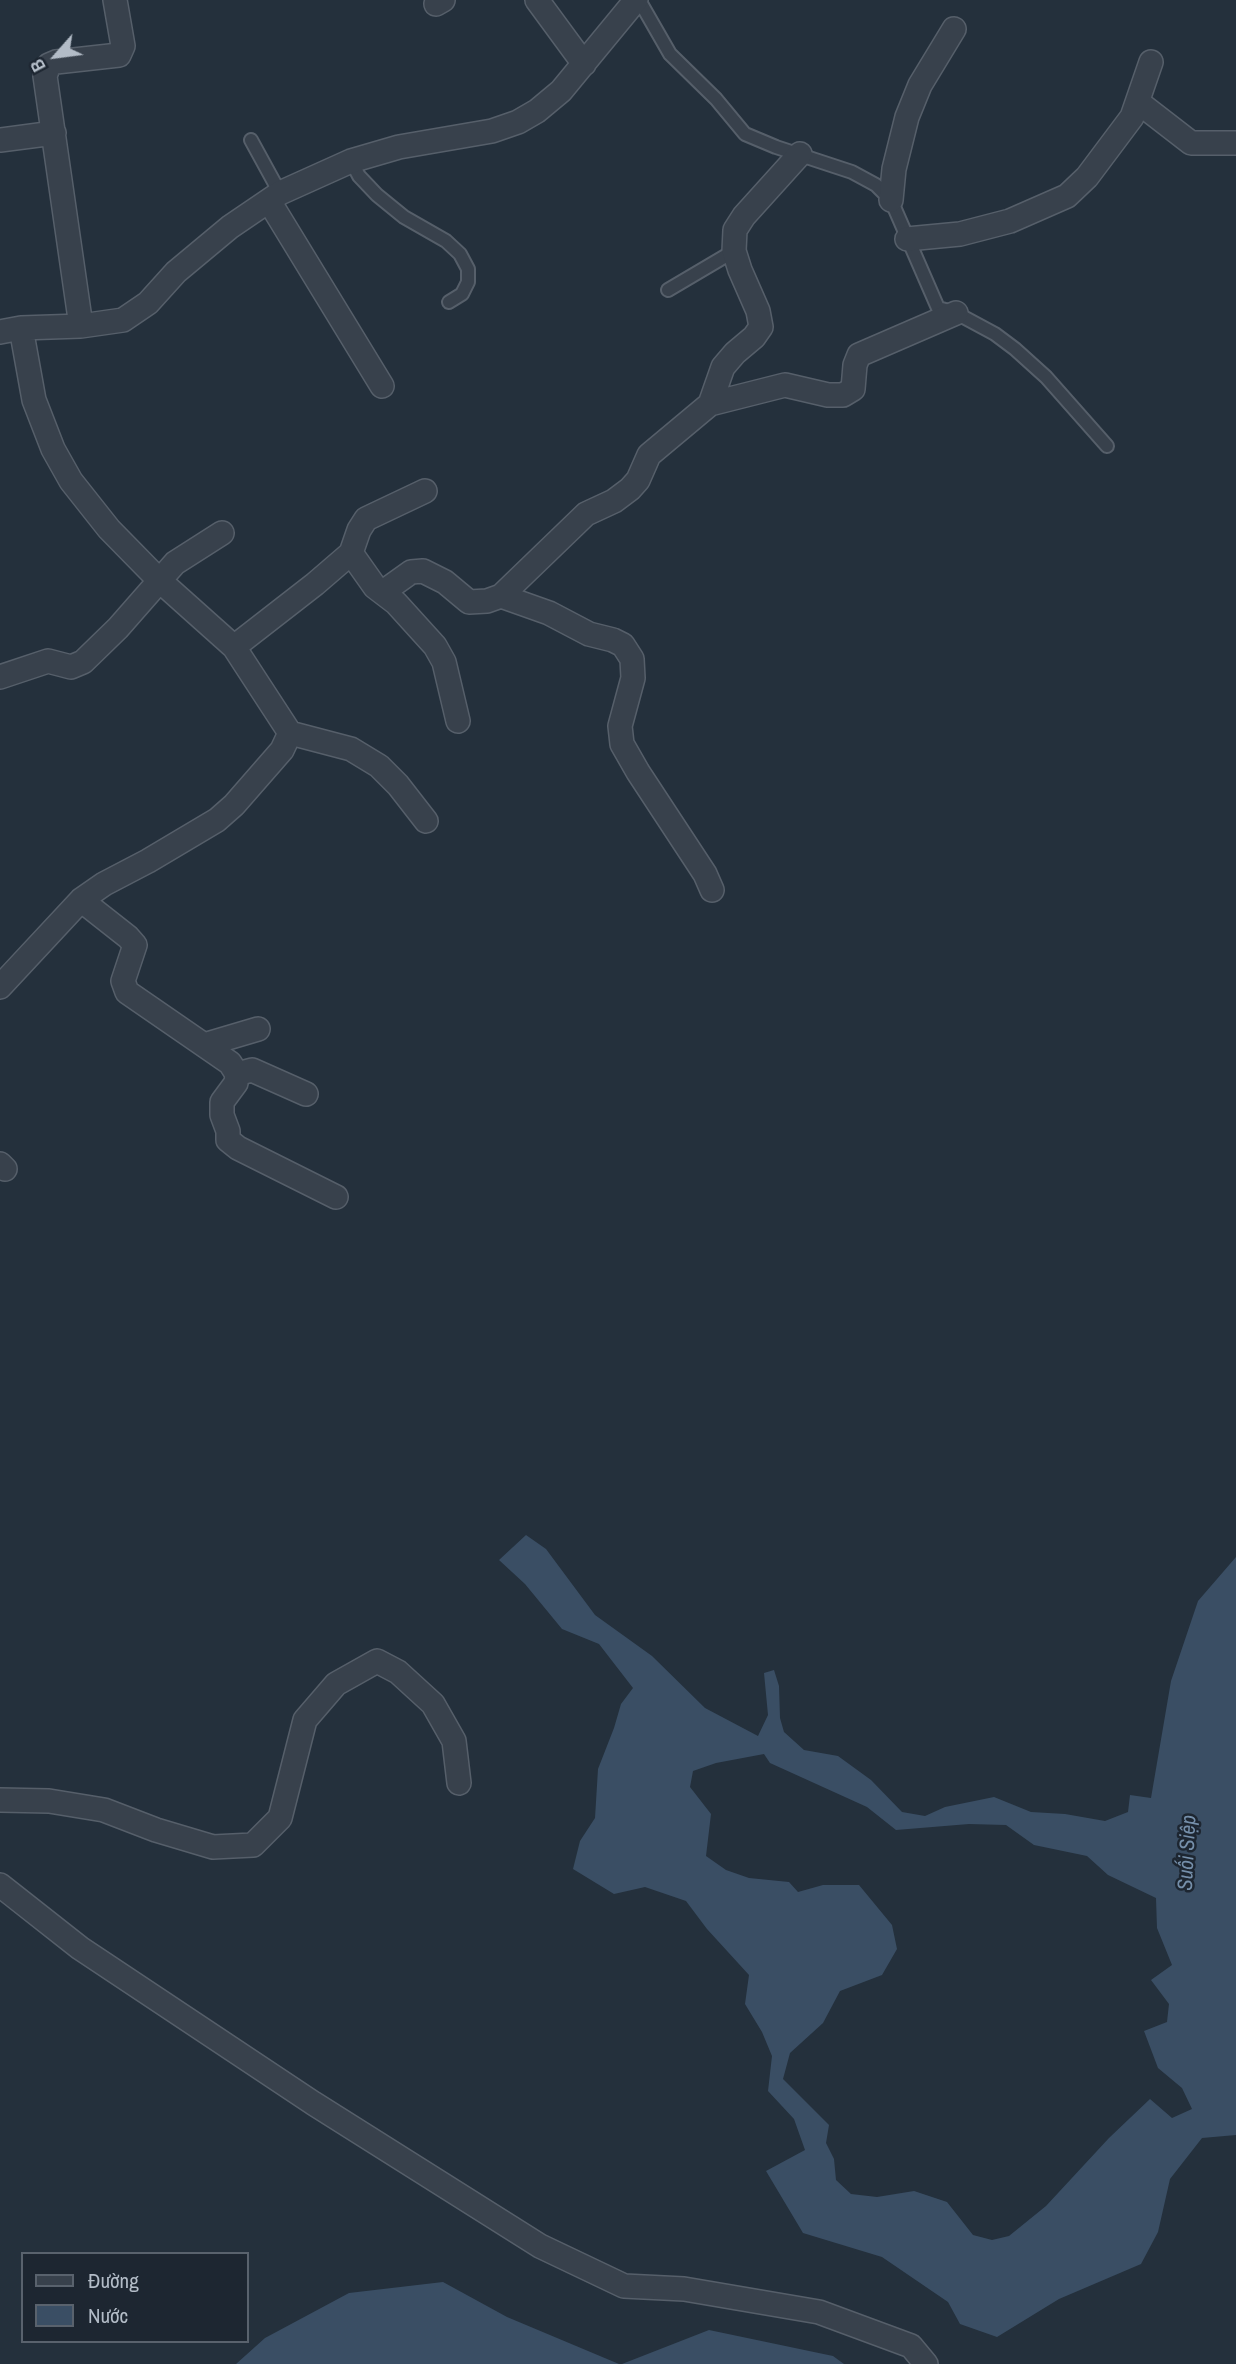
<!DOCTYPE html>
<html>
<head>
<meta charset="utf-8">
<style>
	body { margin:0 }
	#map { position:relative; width:1236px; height:2364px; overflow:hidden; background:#24303c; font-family:"Archivo Narrow",sans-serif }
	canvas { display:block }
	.legend { position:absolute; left:21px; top:2252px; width:228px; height:91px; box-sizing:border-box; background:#1d2631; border:2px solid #59626d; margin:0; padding:9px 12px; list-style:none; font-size:21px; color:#b3bcc7 }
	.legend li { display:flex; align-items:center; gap:14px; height:35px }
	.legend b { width:35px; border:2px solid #59626d }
	.north { position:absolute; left:21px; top:21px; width:70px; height:70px; -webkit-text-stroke:5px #1d2631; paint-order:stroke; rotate:242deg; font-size:19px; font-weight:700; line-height:28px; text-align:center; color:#b3bcc7 }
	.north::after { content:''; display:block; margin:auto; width:24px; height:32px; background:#b3bcc7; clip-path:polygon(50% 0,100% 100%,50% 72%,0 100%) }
</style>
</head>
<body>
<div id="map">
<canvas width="1236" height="2364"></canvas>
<ul class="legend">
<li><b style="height:9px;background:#38414c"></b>Đường</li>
<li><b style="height:19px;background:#3a4e64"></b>Nước</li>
</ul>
<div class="north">B</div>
</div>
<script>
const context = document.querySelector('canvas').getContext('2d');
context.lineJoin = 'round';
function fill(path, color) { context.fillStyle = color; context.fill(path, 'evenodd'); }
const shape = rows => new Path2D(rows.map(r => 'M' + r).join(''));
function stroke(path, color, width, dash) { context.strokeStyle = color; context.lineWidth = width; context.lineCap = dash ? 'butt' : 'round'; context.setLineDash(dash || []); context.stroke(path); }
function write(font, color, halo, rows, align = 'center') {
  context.font = font + ' "Archivo Narrow",sans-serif'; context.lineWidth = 5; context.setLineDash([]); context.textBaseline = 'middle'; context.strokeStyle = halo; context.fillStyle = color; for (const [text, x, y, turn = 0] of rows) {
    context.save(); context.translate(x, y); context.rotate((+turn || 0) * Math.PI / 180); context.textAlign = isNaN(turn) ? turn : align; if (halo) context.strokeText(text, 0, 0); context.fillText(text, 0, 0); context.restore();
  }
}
const water = shape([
	[526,1535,546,1549,595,1615,652,1656,705,1708,758,1736,768,1715,764,1673,774,1670,779,1686,780,1718,784,1732,804,1750,838,1756,871,1780,902,1812,925,1816,945,1807,994,1797,1031,1812,1065,1814,1105,1821,1128,1812,1130,1795,1151,1798,1171,1681,1198,1601,1236,1557,1236,2135,1202,2138,1170,2179,1158,2232,1141,2264,1059,2299,997,2337,960,2324,948,2302,882,2257,803,2233,766,2171,805,2150,794,2119,768,2091,772,2056,762,2032,745,2004,749,1975,707,1929,686,1901,645,1887,614,1894,573,1869,580,1841,595,1818,598,1769,614,1728,621,1704,633,1688,599,1644,562,1629,525,1584,499,1560],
	[764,1754,770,1763,867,1807,896,1830,969,1824,1006,1825,1034,1845,1087,1856,1108,1875,1156,1898,1157,1928,1172,1965,1151,1980,1169,2004,1167,2022,1144,2031,1158,2068,1182,2088,1192,2109,1172,2118,1150,2099,1109,2138,1046,2206,1009,2236,992,2240,973,2235,947,2202,914,2191,877,2197,851,2194,836,2180,834,2159,826,2143,829,2125,783,2079,790,2053,823,2023,840,1991,882,1975,897,1949,892,1925,859,1885,823,1885,798,1892,789,1882,749,1878,726,1870,706,1856,711,1814,690,1787,693,1771,716,1763],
	[443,2282,507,2317,619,2364,236,2364,265,2338,349,2293],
	[709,2330,833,2356,844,2364,622,2364]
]);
const service = shape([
	[639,0,670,54,716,99,745,134,776,147,852,172,876,185,891,200,938,308,956,313,995,334,1015,349,1046,377,1107,446],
	[251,140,280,193],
	[351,161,359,176,377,195,404,217,446,241,460,254,468,269,468,282,462,294,449,302],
	[668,290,734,251]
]);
const minor = shape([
	[537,0,584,64],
	[436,4,443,0],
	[1138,102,1191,143,1236,143],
	[0,140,54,133],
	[891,200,894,169,907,117,920,85,954,29],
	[269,201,382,386],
	[907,239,960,234,1010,221,1067,196,1087,177,1132,117,1151,62],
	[81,326,45,76,49,65,56,62,119,55,123,46,115,0],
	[21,328,34,400,53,449,71,481,109,529,159,580,234,647,290,733,351,749,379,766,398,785,426,821],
	[0,332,21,328,81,326,123,320,148,303,176,272,230,227,280,193,351,161,399,147,492,131,518,122,537,111,561,91,636,0],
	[710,404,723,367,735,353,754,337,761,327,758,311,740,270,734,251,735,230,744,216,800,154],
	[351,553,375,587,396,603,435,646,444,662,458,721],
	[383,592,411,572,423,571,445,582,469,602,487,601,501,596,586,514,614,501,630,489,638,480,649,455,710,404,785,385,828,395,843,395,853,389,855,365,859,355,956,313],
	[501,596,549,613,589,634,613,640,623,645,632,659,633,678,620,726,622,744,638,772,705,874,712,890],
	[234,647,315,584,351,553,359,530,366,519,425,491],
	[0,677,48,661,71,667,83,662,118,628,175,563,222,533],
	[81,900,128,937,135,945,123,981,127,992,230,1063,237,1074,236,1083,222,1102,222,1115,228,1131,228,1140,238,1148,336,1197],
	[0,987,81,900,104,884,148,861,217,820,234,805,282,750,290,733],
	[204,1045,258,1029],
	[237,1074,252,1070,306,1094],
	[0,1164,5,1169],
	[0,1800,49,1801,104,1810,156,1830,213,1847,253,1845,280,1818,305,1720,336,1684,377,1661,398,1672,433,1704,454,1741,459,1783],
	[0,1885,80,1948,313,2103,540,2246,624,2286,684,2289,819,2312,911,2346,926,2364]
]);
const waterNames = [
	["Suối Siệp",1188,1853,-87]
];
fill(water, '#3a4e64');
stroke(service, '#565f6a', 16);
stroke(minor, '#565f6a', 26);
stroke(service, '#38414c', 12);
stroke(minor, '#38414c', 23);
write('italic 21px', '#758faa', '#1d2631', waterNames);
</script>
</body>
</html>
